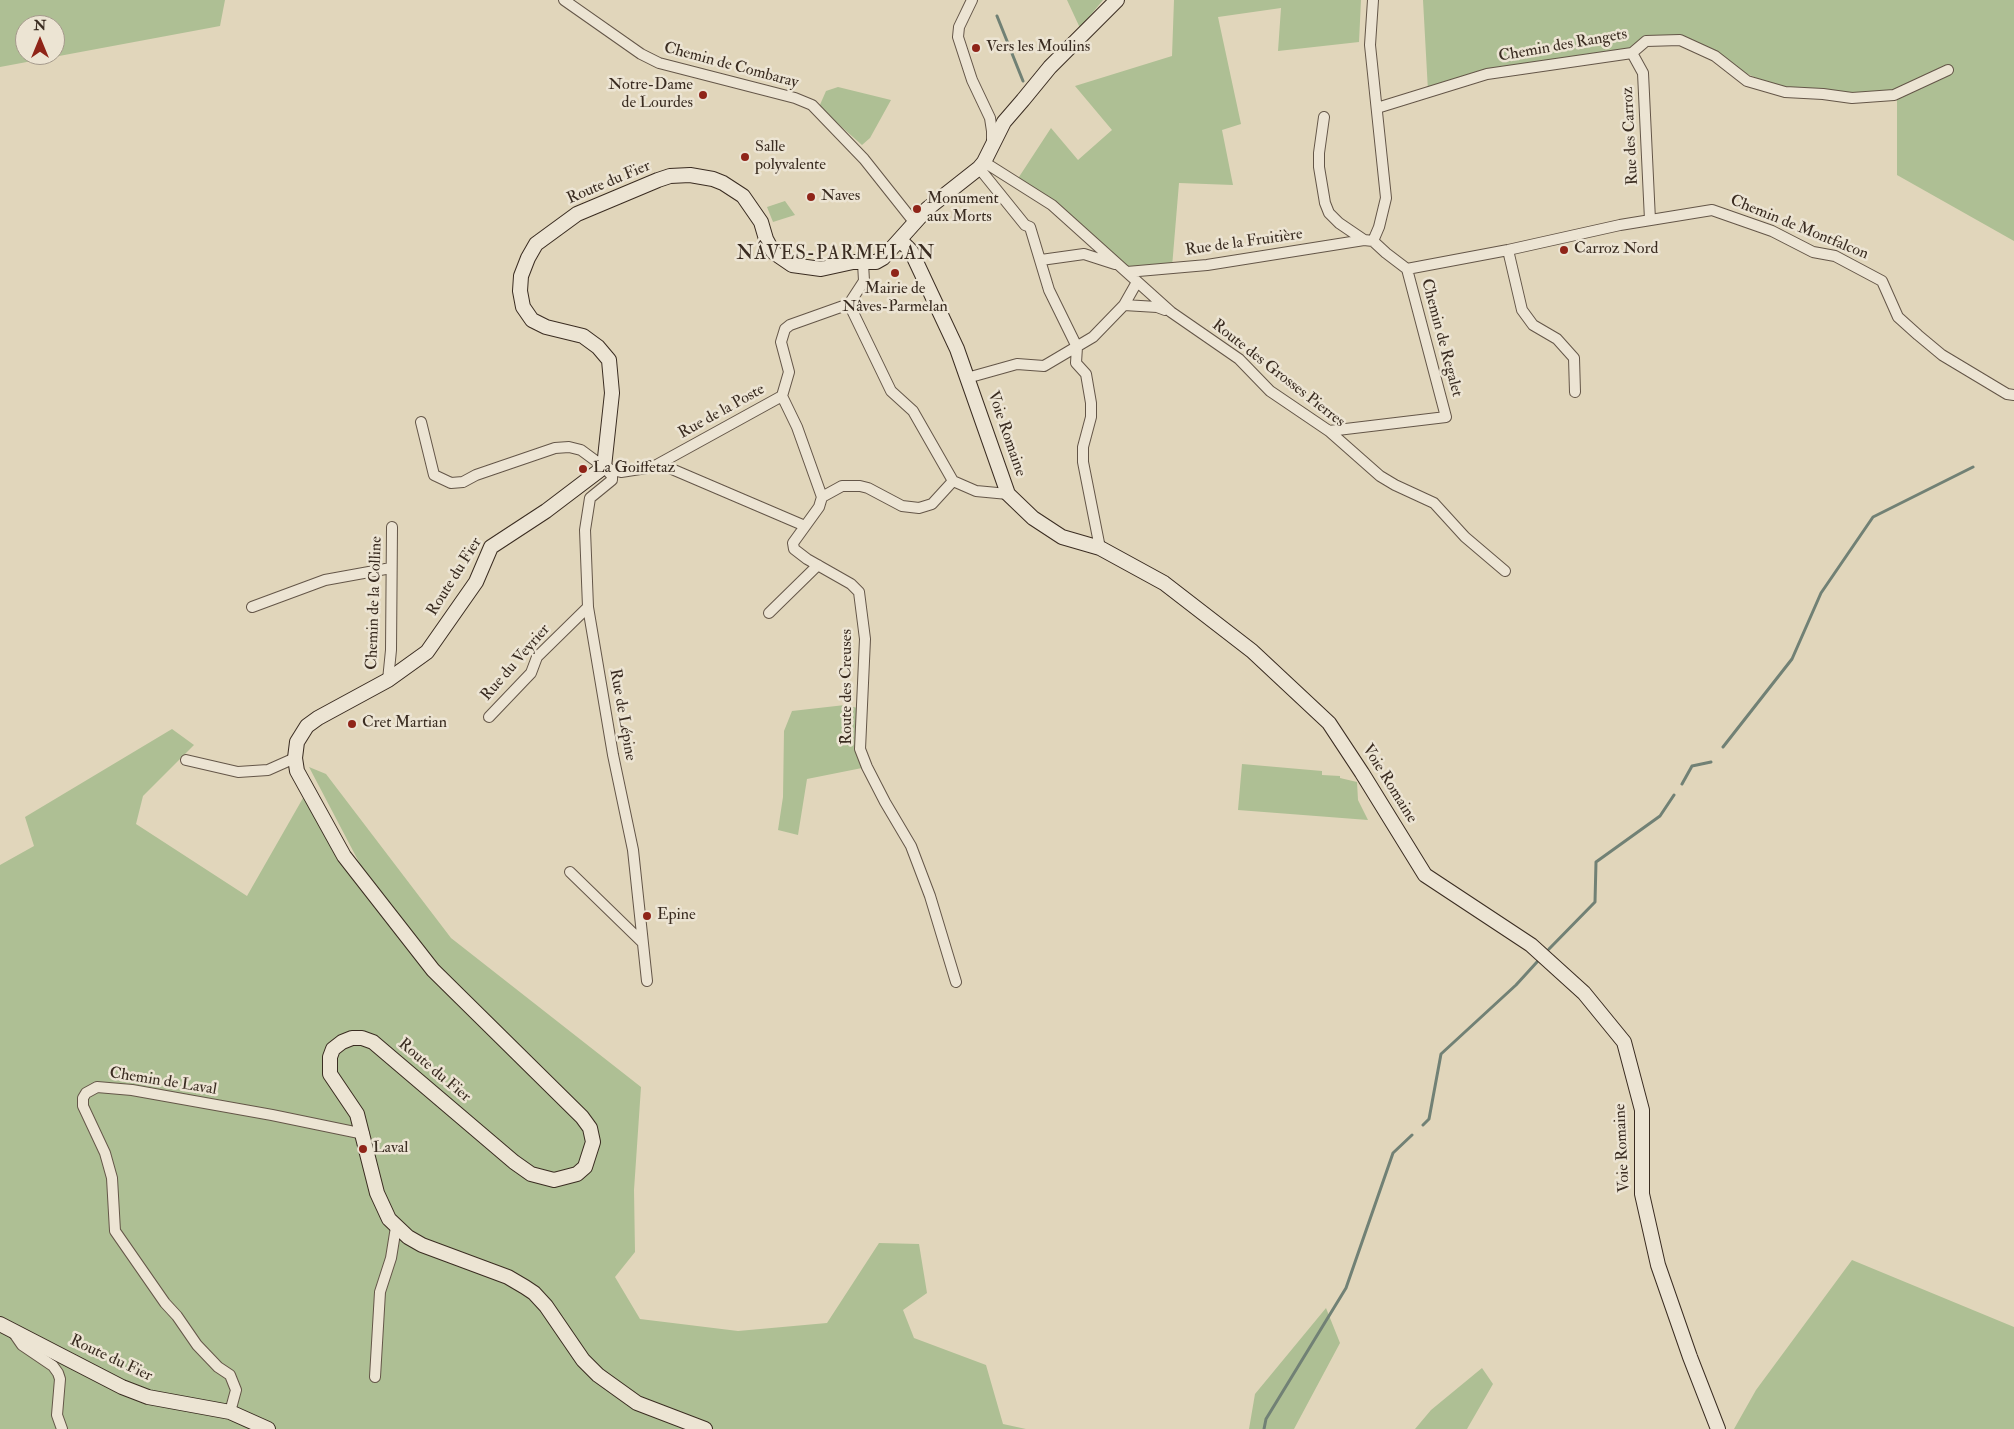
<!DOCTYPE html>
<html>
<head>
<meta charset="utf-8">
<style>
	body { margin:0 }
	#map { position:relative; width:2014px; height:1429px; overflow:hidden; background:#e1d6bb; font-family:"IM FELL Double Pica",serif }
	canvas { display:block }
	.north { position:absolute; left:15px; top:15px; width:50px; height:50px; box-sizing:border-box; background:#ece4d3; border:1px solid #a59a8c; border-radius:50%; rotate:0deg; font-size:14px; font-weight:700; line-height:20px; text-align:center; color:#3a2c21 }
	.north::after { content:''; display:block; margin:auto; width:18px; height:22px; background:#8f2418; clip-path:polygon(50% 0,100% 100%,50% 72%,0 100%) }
</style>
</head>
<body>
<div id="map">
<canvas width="2014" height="1429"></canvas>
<div class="north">N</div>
</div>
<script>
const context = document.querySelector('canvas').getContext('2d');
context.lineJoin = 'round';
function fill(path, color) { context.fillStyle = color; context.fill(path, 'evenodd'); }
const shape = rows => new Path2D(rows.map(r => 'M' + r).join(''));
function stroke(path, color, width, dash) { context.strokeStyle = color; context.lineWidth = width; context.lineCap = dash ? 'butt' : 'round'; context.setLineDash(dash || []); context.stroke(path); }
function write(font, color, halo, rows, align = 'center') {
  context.font = font + ' "IM FELL Double Pica",serif'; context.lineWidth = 5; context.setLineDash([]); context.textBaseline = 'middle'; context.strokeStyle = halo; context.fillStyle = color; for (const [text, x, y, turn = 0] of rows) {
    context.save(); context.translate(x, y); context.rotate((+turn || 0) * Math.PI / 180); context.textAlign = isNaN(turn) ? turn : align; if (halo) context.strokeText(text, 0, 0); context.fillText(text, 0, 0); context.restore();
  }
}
const green = shape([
	[0,0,225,0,220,26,0,67],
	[25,25,55,25,55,55,25,55],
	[1067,0,1103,0,1080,28],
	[1174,0,1361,0,1359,42,1278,51,1281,8,1218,17,1241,124,1222,130,1233,185,1179,183,1172,267,1127,267,1017,180,1051,128,1078,160,1112,130,1075,86,1172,56],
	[1423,0,2014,0,2014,241,1897,175,1897,95,1791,94,1676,41,1509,70,1428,91],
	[838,87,891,100,870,138,862,145,819,107,826,91],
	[785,201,795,215,773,222,767,207],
	[845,705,862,709,860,749,867,767,807,779,798,835,778,830,783,797,784,731,792,711],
	[172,729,194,745,143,796,136,824,247,896,303,798,354,875,361,866,309,767,326,774,451,938,641,1087,634,1190,635,1252,615,1277,640,1319,738,1331,827,1323,879,1243,919,1244,927,1293,903,1310,914,1338,986,1365,1003,1424,1026,1429,0,1429,0,865,34,846,25,817],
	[1242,764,1322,771,1322,775,1340,776,1340,778,1357,782,1358,800,1368,820,1238,810],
	[1852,1260,2014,1327,2014,1429,1734,1429,1756,1390],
	[1326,1308,1340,1343,1294,1429,1249,1429,1255,1394],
	[1482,1368,1493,1384,1467,1429,1415,1429,1431,1410]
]);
const stream = shape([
	[997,16,1023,81],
	[1723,747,1792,659,1821,593,1873,517,1973,467],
	[1682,784,1692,766,1711,762],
	[1549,949,1595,902,1596,862,1660,816,1674,795],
	[1423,1125,1429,1119,1441,1054,1516,985,1537,962],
	[1264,1429,1266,1419,1346,1288,1393,1153,1412,1135]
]);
const street = shape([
	[564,0,641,54,659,63,795,98,812,105,864,159,914,222],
	[972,0,959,27,958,37,972,80,990,118,992,131,992,142],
	[1373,0,1370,45,1386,198,1379,227,1373,241],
	[1632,53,1643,73,1650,220],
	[1377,108,1487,74,1632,53,1646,41,1680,40,1715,56,1747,81,1785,92,1823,94,1852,98,1894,95,1948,70],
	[1324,117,1319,153,1319,167,1325,203,1329,213,1339,223,1364,240],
	[984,162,1052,205,1171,312,1239,359,1270,391,1329,431,1380,476,1395,485,1434,503,1465,537,1505,571],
	[979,168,1025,225,1030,227,1049,290,1077,347,1076,363,1086,374,1091,403,1091,417,1083,447,1083,462,1100,548],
	[1508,250,1522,310,1533,325,1557,339,1574,358,1575,392],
	[1041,260,1084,254,1115,264],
	[1407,269,1508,250,1620,225,1712,210,1772,231,1813,252,1835,256,1882,281,1898,317,1918,335,1942,355,2007,394,2014,395],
	[1127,272,1207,265,1364,240,1373,241,1386,253,1407,269],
	[849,304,891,391,913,411,953,481,976,491,1008,494],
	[849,304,864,281,863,263],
	[1124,305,1157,307,1165,310],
	[967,378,1017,364,1044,366,1093,337,1124,305,1137,282],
	[782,396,797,427,822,497,819,507,793,543,794,549,807,559,851,584,859,592,865,639,860,749,867,767,885,802,911,846,930,896,956,982],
	[421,422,434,475,451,483,463,482,476,475,555,448,569,447,581,450,604,467,612,476,612,480,590,498,585,530,588,607,613,755,633,850,647,981],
	[1329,431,1446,417,1407,269],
	[660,464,805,526],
	[605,468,621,472,653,467,782,396,789,372,781,342,785,329,790,325,849,304],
	[822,497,842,486,860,486,868,488,902,506,919,508,932,504,953,481],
	[252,607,325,580,391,568],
	[769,613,818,565],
	[388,680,391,650,392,527],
	[489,717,531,673,537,657,588,607],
	[186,760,238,772,268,770,295,758],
	[570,872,642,942],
	[13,1332,22,1345,53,1366,58,1373,60,1379,57,1415,62,1429],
	[375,1377,380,1292,391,1258,396,1227],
	[230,1412,236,1390,230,1375,218,1367,197,1345,177,1316,165,1303,115,1231,112,1178,105,1153,83,1106,83,1098,86,1093,97,1087,132,1090,272,1115,364,1134]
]);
const secondary = shape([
	[900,240,911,251,957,349,1008,494,1033,518,1062,537,1100,548,1164,583,1252,651,1329,723,1362,773,1425,875,1531,945,1584,993,1624,1042,1642,1110,1642,1194,1658,1265,1690,1357,1718,1429],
	[0,1324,122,1387,148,1397,230,1412,268,1429],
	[705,1429,637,1403,598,1375,583,1360,546,1306,534,1293,525,1287,508,1277,422,1245,408,1237,389,1219,377,1193,357,1114,330,1074,330,1057,333,1049,342,1042,352,1038,362,1038,373,1042,514,1162,531,1174,554,1180,577,1174,585,1167,593,1142,590,1128,582,1117,433,970,344,856,297,771,295,758,297,742,307,726,318,718,388,680,427,652,476,582,491,547,546,511,604,467,612,393,609,360,598,347,583,336,546,327,532,320,523,307,520,291,521,276,528,258,536,244,577,214,658,180,670,176,690,175,713,179,723,183,743,196,761,222,766,239,773,252,792,265,821,269,853,262,876,262,883,258,927,209,979,168,984,162,1004,122,1023,100,1050,67,1117,0]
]);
const markers = [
	[976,48,5,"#8f2418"],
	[703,95,5,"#8f2418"],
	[745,157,5,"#8f2418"],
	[811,197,5,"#8f2418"],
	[917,209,5,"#8f2418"],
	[1564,250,5,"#8f2418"],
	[895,273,5,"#8f2418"],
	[583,469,5,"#8f2418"],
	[352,724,5,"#8f2418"],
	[647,916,5,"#8f2418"],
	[363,1149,5,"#8f2418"]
];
const streetNames = [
	["Chemin des Rangets",1563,46,-10],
	["Chemin de Combaray",731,66,15],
	["Rue des Carroz",1631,136,-93],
	["Route du Fier",609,183,-23],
	["Chemin de Montfalcon",1799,228,22],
	["Rue de la Fruitière",1244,243,-8],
	["Chemin de Regalet",1441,338,75],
	["Route des Grosses Pierres",1278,374,38],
	["Rue de la Poste",722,412,-29],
	["Voie Romaine",1006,434,71],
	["Route du Fier",455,577,-58],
	["Chemin de la Colline",375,603,-88],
	["Rue du Veyrier",516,663,-49],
	["Route des Creuses",848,687,-90],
	["Rue de Lépine",622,715,80],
	["Voie Romaine",1389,784,58],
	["Route du Fier",434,1071,40],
	["Chemin de Laval",163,1082,9],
	["Voie Romaine",1623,1148,-93],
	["Route du Fier",111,1359,25]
];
const poiNames = [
	["Vers les Moulins",986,48],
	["Notre-Dame",693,86,"right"],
	["de Lourdes",693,104,"right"],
	["Salle",755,148],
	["polyvalente",755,166],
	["Naves",821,197],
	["Monument",927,200],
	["aux Morts",927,218],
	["Carroz Nord",1574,250],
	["Mairie de",895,290,"center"],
	["Nâves-Parmelan",895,308,"center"],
	["La Goiffetaz",593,469],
	["Cret Martian",362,724],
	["Epine",657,916],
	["Laval",373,1149]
];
const quarterNames = [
	["NÂVES-PARMELAN",836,255]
];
fill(green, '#aebf94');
stroke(stream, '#718175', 3);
stroke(street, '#645648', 12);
stroke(secondary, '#3a2c21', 16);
stroke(street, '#ece4d3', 10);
stroke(secondary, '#ece4d3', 14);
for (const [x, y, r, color] of markers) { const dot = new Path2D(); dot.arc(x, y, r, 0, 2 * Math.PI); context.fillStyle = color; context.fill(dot); stroke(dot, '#ece4d3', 2); }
write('16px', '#3a2c21', '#ece4d3', streetNames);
write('16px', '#3a2c21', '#ece4d3', poiNames, 'left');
context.letterSpacing = '1px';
write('19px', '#3a2c21', '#ece4d3', quarterNames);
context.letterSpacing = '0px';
</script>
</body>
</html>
